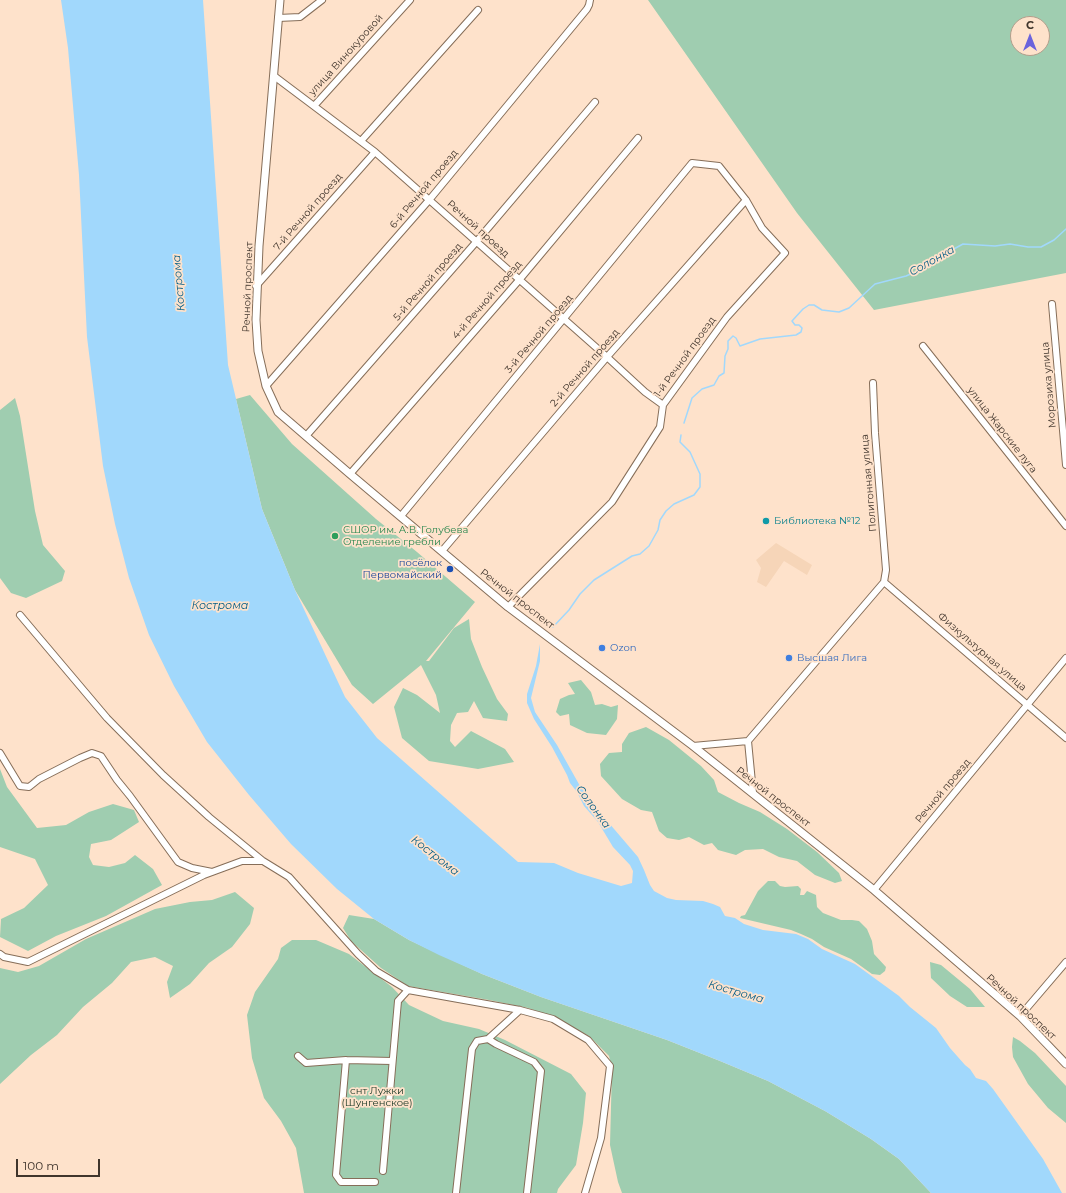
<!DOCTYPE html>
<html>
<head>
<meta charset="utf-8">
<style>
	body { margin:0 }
	#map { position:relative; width:1066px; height:1193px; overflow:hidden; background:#fee2cb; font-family:Montserrat,sans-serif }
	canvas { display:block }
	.north { position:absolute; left:1010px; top:16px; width:40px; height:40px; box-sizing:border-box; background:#fee2cb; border:1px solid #b29d8b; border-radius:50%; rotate:0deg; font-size:11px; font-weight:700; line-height:16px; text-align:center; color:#40352c }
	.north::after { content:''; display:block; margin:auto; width:14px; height:18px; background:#6b63dc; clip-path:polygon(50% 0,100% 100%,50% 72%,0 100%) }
	.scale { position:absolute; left:16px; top:1159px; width:84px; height:18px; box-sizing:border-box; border:2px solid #40352c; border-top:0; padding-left:5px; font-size:12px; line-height:14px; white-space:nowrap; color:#40352c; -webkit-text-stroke:3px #fee2cb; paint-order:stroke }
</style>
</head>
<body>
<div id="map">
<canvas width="1066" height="1193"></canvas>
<div class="north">С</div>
<div class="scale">100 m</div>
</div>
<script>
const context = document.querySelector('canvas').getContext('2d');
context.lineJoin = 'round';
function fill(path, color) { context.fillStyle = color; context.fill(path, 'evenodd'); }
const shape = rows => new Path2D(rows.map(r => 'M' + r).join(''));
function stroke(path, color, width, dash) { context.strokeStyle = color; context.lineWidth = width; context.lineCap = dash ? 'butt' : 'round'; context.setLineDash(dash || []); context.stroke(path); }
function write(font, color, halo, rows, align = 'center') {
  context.font = font + ' Montserrat,sans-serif'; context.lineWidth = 3.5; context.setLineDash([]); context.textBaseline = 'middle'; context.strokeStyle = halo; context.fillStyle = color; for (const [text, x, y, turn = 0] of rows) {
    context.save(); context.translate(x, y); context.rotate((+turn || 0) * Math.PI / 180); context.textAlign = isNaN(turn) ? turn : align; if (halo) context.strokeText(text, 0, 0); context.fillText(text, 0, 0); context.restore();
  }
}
const built = shape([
	[776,543,812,565,807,575,784,561,766,587,757,582,761,568,756,560]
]);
const green = shape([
	[648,0,1066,0,1066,273,874,310,797,213],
	[1018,24,1042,24,1042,48,1018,48],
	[250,395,292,444,376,519,417,552,475,602,426,661,429,661,454,628,469,619,471,639,482,667,497,699,508,714,507,721,483,718,474,701,468,712,457,713,451,725,450,741,455,747,471,731,505,749,514,762,478,769,429,761,402,738,394,707,403,688,417,695,440,713,436,695,421,665,373,704,352,685,295,590,262,509,236,399],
	[15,398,20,416,35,511,43,545,65,571,62,581,26,598,11,593,0,578,0,410],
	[581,680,591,692,595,705,602,704,611,707,618,705,617,719,606,735,587,733,570,725,569,714,560,716,556,712,560,699,569,695,575,694,568,683],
	[646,727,669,740,701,766,714,780,718,792,739,803,760,812,787,829,817,852,839,873,842,881,835,883,815,875,797,861,779,857,763,849,745,850,736,855,718,850,712,843,704,845,689,837,679,840,667,838,659,831,652,812,641,810,622,799,601,776,600,764,609,753,622,752,622,744,629,733],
	[0,769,7,787,37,828,66,825,89,812,113,804,134,810,139,822,111,840,91,844,89,857,93,865,109,867,125,863,135,855,153,869,162,885,106,916,56,936,28,951,0,937,1,919,24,908,48,885,35,859,0,847],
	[768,881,775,881,780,886,785,887,798,886,801,889,800,895,804,895,807,891,816,895,817,907,823,913,841,920,852,920,859,921,867,929,872,941,874,954,886,967,885,971,880,975,872,974,851,959,824,947,812,939,801,934,791,930,740,918,741,916,745,915,758,891],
	[235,892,254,908,250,924,232,947,209,963,190,984,170,998,167,982,173,966,155,957,131,962,112,983,83,1007,57,1035,31,1055,0,1084,0,968,18,972,39,966,86,939,155,909,190,902,212,900],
	[349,915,374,919,409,940,482,974,541,997,667,1040,720,1061,768,1081,825,1111,871,1139,899,1159,931,1193,622,1193,618,1182,610,1145,612,1068,609,1056,589,1036,554,1017,528,1008,489,1000,408,986,381,968,351,941,343,928],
	[292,940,316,940,349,954,392,987,409,1005,443,1021,479,1029,505,1040,571,1074,586,1093,583,1123,576,1165,558,1189,557,1193,304,1193,296,1148,281,1121,264,1098,252,1058,247,1015,255,992,278,959,281,948],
	[930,962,941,965,970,989,985,1007,967,1007,950,996,931,978],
	[1013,1037,1020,1041,1035,1053,1066,1086,1066,1123,1048,1108,1028,1084,1013,1057,1012,1047]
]);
const water = shape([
	[61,0,203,0,228,365,262,509,295,590,345,697,377,738,518,862,554,863,578,873,621,886,632,883,633,871,630,865,613,847,598,822,584,806,577,792,570,783,567,775,552,747,534,719,527,703,527,694,536,666,540,644,540,661,531,698,535,712,557,745,580,786,587,793,591,802,638,857,644,870,650,885,654,891,667,898,676,900,703,901,713,904,720,907,725,916,735,918,744,924,763,930,796,934,808,939,822,949,855,964,899,996,910,1007,936,1028,950,1048,965,1065,970,1069,976,1078,986,1081,993,1089,1043,1159,1062,1193,931,1193,899,1159,871,1139,825,1111,768,1081,720,1061,667,1040,541,997,482,974,439,955,409,940,374,919,337,889,291,844,249,795,207,742,174,686,149,635,129,578,115,524,103,466,87,337,79,175,68,48]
]);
const stream = shape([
	[684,423,692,398,702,389,714,385,719,376,724,373,725,356,728,349,728,341,733,336,736,338,740,346,760,339,796,335,801,332,802,328,799,325,795,325,792,321,803,309,809,305,814,305,822,310,839,312,849,308,875,284,906,276,920,270,952,250,963,244,995,246,1010,244,1028,247,1041,247,1054,240,1066,229],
	[553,627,569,610,580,594,594,580,632,556,640,554,649,546,658,530,660,520,666,511,674,504,694,495,700,487,700,474,690,452,680,442,681,435]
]);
const minor = shape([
	[278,18,300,17,322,0],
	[274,76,375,152,607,357,645,392,663,405],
	[314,106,410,0],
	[361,141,478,10],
	[256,286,375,152],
	[1052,304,1066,465],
	[923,346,1066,526],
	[873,383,875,433,886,570,884,582],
	[266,386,430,199,587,9,589,5,590,0],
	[306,436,477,241,595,102],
	[350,474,520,279,638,138],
	[401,516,692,163,719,166,746,200,762,228,785,253,727,317,663,405,660,427,612,502,508,607],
	[442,551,607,357,746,200],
	[884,582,1066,738],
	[20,615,107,718,163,775,209,817,263,861],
	[748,741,884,582],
	[748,741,753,793],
	[693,746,748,741],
	[0,753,20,786,29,787,39,779,80,758,92,753,101,756,117,780,130,796,178,862,192,868,212,872],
	[874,890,1066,658],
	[0,954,4,957,28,962,204,875,242,861,263,861,289,877,358,954,376,971,408,990,520,1010,553,1019,588,1040,610,1066,601,1138,585,1193],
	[1020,1016,1066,962],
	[488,1039,496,1044,534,1062,541,1071,527,1193],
	[298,1056,306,1063,346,1060],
	[383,1171,398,1001,408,990],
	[375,1182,341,1182,336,1175,346,1060,392,1061],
	[456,1193,472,1049,477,1041,488,1039,520,1010]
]);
const tertiary = shape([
	[280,0,259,246,256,320,258,351,266,386,278,412,350,474,508,607,693,746,874,890,1020,1016,1066,1064]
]);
const markers = [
	[766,521,4,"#0f9aa8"],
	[335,536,4,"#2e9e5b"],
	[450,569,4,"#1a4fb4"],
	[602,648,4,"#3f7fe0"],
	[789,658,4,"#3f7fe0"]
];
const streetNames = [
	["улица Винокуровой",346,55,-48],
	["6-й Речной проезд",424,189,-50],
	["7-й Речной проезд",308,212,-49],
	["Речной проезд",478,229,42],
	["5-й Речной проезд",428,282,-49],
	["Речной проспект",248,287,-88],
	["4-й Речной проезд",487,300,-49],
	["3-й Речной проезд",539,334,-50],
	["1-й Речной проезд",685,357,-54],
	["2-й Речной проезд",585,368,-49],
	["Морозиха улица",1049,385,-95],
	["улица Жарские луга",1002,430,52],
	["Полигонная улица",869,483,-95],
	["Речной проспект",517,599,38],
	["Физкультурная улица",982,652,41],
	["Речной проезд",943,791,-50],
	["Речной проспект",773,797,38],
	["Речной проспект",1021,1007,43]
];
const cultureNames = [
	["Библиотека №12",774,521]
];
const leisureNames = [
	["СШОР им. А.В. Голубева",343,530],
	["Отделение гребли",343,542]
];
const transitNames = [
	["посёлок",442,563],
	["Первомайский",442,575]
];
const shopNames = [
	["Ozon",610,648],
	["Высшая Лига",797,658]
];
const parkNames = [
	["снт Лужки",377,1091],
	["(Шунгенское)",377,1103]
];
const waterNames = [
	["Солонка",932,261,-29],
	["Кострома",179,283,-95],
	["Кострома",220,606],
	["Солонка",593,807,54],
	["Кострома",435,856,38],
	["Кострома",736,992,16]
];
fill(built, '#f6d5b8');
fill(green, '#9fcdb0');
fill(water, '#a1d8fc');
stroke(stream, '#a1d8fc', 1.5);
stroke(minor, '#866e59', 8);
stroke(tertiary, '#866e59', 9);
stroke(minor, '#fff', 6);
stroke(tertiary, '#fff', 7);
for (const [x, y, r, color] of markers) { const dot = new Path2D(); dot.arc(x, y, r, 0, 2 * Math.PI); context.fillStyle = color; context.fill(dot); stroke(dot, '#fee2cb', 1.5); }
write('10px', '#40352c', '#fee2cb', streetNames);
write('10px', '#0d838f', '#fee2cb', cultureNames, 'left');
write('10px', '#27864d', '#fee2cb', leisureNames, 'left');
write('10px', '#164399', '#fee2cb', transitNames, 'right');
write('10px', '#366cbe', '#fee2cb', shopNames, 'left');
write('10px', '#143422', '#fee2cb', parkNames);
write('italic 11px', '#005c86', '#fee2cb', waterNames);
</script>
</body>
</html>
